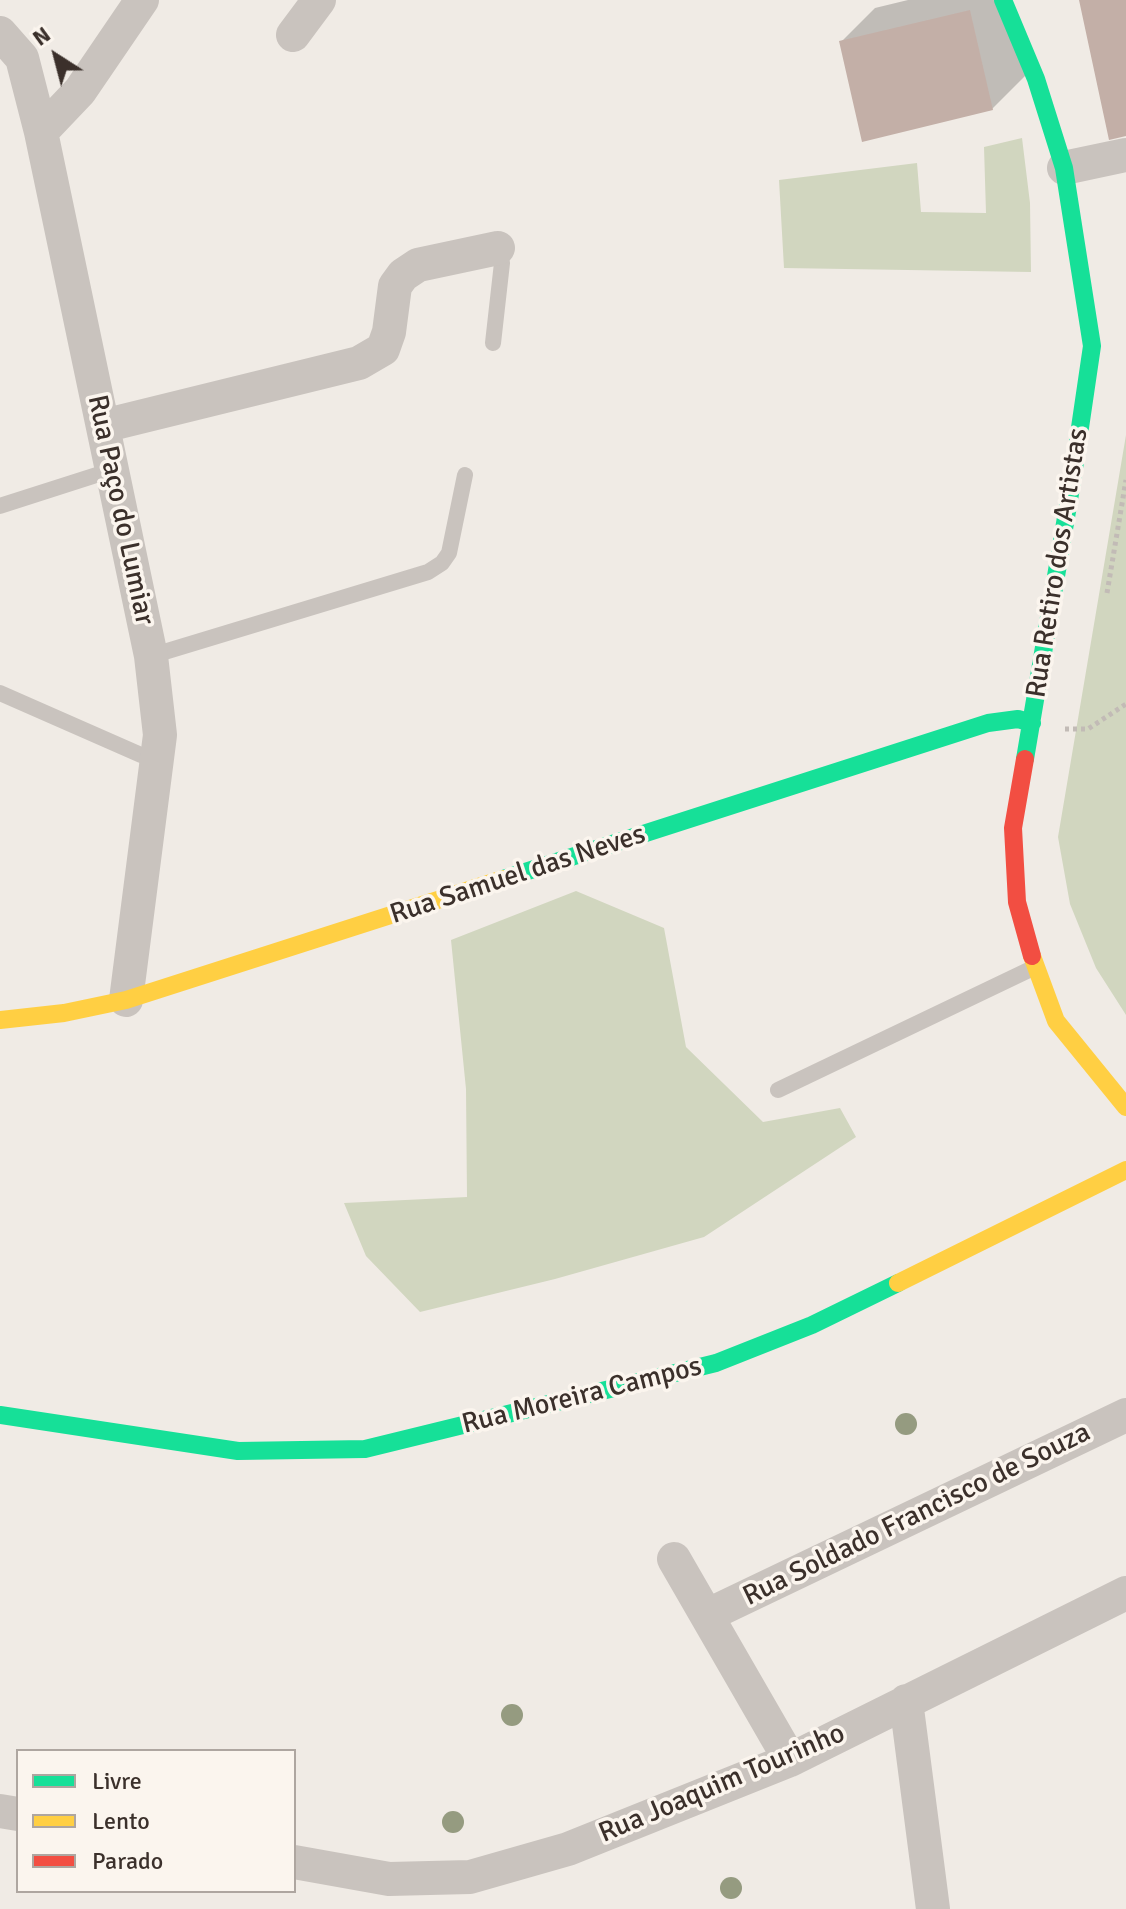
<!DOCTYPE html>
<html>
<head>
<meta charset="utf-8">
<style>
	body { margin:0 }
	#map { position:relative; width:1126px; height:1909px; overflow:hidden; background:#f0ebe5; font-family:Signika,sans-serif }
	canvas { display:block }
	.legend { position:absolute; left:16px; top:1749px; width:280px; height:144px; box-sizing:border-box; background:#fbf5ee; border:2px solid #aea6a0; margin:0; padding:10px 14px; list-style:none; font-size:24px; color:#3b302b }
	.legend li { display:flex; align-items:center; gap:16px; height:40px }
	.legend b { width:40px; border:2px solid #aea6a0 }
	.north { position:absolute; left:16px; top:16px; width:80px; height:80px; -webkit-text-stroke:6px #fbf5ee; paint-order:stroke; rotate:324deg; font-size:22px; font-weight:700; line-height:32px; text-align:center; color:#3b302b }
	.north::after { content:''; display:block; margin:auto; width:28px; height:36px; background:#3b302b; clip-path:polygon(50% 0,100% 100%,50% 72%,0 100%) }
</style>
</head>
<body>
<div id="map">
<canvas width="1126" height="1909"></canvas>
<ul class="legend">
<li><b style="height:10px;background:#16e098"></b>Livre</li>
<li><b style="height:10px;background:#ffcf43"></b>Lento</li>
<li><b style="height:10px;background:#f24e42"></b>Parado</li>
</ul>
<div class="north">N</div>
</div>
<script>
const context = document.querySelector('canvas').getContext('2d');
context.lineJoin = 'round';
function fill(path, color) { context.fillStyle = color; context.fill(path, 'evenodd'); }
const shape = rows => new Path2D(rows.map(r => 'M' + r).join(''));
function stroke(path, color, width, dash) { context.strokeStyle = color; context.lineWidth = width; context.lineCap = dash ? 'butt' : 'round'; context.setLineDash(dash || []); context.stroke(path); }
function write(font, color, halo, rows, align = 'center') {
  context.font = font + ' Signika,sans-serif'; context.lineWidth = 7; context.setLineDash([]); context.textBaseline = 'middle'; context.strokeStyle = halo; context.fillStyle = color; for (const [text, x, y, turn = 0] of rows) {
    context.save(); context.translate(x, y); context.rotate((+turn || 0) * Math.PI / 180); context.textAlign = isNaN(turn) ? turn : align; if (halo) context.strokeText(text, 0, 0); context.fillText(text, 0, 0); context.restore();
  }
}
const green = shape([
	[1022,138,1030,203,1031,272,784,268,779,180,917,163,921,212,986,213,984,147],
	[1126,435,1126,1015,1096,968,1070,904,1058,837],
	[576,891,664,928,686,1047,763,1122,840,1108,856,1137,704,1237,555,1279,420,1312,366,1256,344,1203,467,1197,466,1089,451,940]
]);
const shadow = shape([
	[908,0,1008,0,1026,75,992,109,841,42,875,8]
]);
const building = shape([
	[1079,0,1126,0,1126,136,1109,140],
	[970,10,993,110,862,142,839,41]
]);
const path = shape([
	[1107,593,1126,480],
	[1065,729,1088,729,1126,704]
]);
const lane = shape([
	[493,343,502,263,498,248],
	[0,506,112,470],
	[151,656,428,572,442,563,449,553,465,475],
	[0,693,141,755,158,758],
	[778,1090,1033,968]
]);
const street = shape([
	[0,33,22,58,41,132,151,656,160,735,126,1000],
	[293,35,319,0],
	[41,132,80,91,142,0],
	[1064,168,1126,155],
	[103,426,359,363,383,349,389,332,395,286,403,275,418,265,498,248],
	[674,1559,790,1760],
	[708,1615,1126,1415],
	[906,1701,933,1909],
	[0,1811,18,1814],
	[294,1862,389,1879,470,1877,568,1849,790,1760,1126,1593]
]);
const fast = shape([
	[1003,0,1036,79,1064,168,1092,346,1072,482,1025,759],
	[503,879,988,723,1018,719,1032,723],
	[0,1415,238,1451,365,1449,716,1363,812,1325,898,1283]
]);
const slow = shape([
	[1032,956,1056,1021,1126,1107],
	[0,1020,64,1013,126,1000,503,879],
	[898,1283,1126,1170]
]);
const jam = shape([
	[1025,759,1013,828,1017,902,1032,956]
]);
const trees = [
	[906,1424],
	[512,1715],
	[453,1822],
	[731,1888]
];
const streetNames = [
	["Rua Paço do Lumiar",120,510,78],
	["Rua Retiro dos Artistas",1058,563,-81],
	["Rua Samuel das Neves",518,875,-18],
	["Rua Moreira Campos",582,1396,-14],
	["Rua Soldado Francisco de Souza",917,1515,-26],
	["Rua Joaquim Tourinho",722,1784,-23]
];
fill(green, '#d1d6bf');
fill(shadow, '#0003');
fill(building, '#c3afa7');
stroke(path, '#c2bbb6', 5, [4, 4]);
stroke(lane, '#c9c3be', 16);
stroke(street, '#c9c3be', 34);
stroke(fast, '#16e098', 18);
stroke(slow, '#ffcf43', 18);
stroke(jam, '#f24e42', 18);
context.fillStyle = '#959b80';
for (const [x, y] of trees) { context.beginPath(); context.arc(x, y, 11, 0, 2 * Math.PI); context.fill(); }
write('28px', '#3b302b', '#fbf5ee', streetNames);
</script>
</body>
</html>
